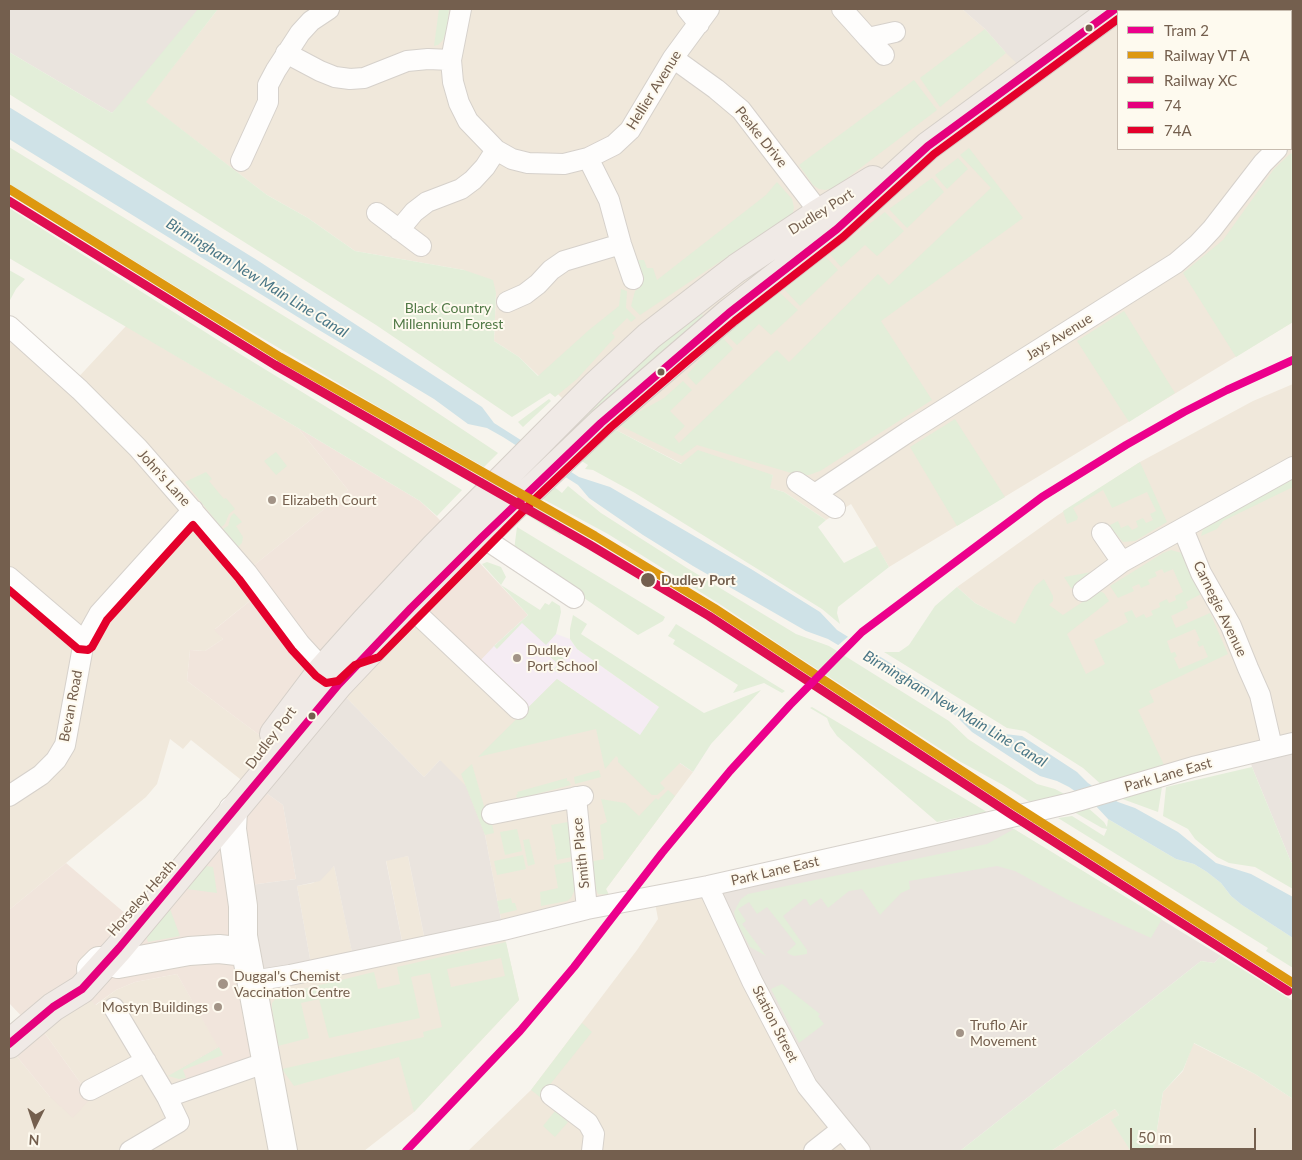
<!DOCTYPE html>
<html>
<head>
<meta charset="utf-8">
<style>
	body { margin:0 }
	#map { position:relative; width:1302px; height:1160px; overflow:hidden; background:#f7f4ed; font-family:Lato,sans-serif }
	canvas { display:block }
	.frame { position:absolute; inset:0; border:10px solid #745f4e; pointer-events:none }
	.legend { position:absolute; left:1117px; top:10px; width:175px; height:140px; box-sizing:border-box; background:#fefaef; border:1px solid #c7bcaf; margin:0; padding:6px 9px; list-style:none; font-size:15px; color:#745f4e }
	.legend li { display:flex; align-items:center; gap:10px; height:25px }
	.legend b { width:25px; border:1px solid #c7bcaf }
	.north { position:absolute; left:10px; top:1100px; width:50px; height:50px; -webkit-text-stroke:4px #fefaef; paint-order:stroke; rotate:184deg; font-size:14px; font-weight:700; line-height:20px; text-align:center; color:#745f4e }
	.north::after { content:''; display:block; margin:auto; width:18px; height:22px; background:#745f4e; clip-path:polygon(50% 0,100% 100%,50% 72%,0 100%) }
	.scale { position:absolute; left:1130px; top:1128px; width:126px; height:22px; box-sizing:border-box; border:2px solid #745f4e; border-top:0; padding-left:6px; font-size:15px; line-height:18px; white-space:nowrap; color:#745f4e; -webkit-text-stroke:4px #fefaef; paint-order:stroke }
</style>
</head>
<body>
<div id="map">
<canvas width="1302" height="1160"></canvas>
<div class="frame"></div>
<ul class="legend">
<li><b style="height:6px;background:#ec008c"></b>Tram 2</li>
<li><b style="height:6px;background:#dd9810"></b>Railway VT A</li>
<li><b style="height:6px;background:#df0d52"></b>Railway XC</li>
<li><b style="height:6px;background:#e5007d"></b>74</li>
<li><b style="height:6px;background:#e4002b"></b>74A</li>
</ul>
<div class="north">N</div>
<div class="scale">50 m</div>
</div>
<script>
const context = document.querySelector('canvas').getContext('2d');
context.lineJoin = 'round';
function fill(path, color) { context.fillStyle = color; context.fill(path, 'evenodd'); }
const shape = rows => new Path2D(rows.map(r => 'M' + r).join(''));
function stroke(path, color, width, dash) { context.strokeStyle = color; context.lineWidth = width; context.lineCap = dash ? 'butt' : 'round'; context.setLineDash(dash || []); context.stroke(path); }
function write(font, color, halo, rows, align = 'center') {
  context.font = font + ' Lato,sans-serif'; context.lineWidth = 4; context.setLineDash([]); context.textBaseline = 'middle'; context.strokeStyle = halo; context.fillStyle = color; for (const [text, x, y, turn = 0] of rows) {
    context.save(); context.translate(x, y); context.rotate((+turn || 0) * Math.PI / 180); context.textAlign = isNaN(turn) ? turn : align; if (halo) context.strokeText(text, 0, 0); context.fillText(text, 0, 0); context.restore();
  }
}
const residential = shape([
	[218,9,962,9,985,29,1006,53,1118,11,1118,149,1291,149,1291,11,1222,11,1221,9,1293,9,1293,322,889,567,851,504,826,520,784,492,769,488,773,475,682,464,616,430,592,410,562,398,519,357,494,341,496,293,464,270,355,251,308,218,267,195,145,102],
	[9,326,73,383,126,326,298,428,348,490,253,566,261,592,215,629,223,639,205,651,190,650,187,681,274,746,245,783,191,740,183,749,170,739,157,784,146,797,9,910],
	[1293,384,1293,743,1163,776,1158,766,1053,645,975,603,957,587,1058,515,1140,462,1253,401],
	[404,595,557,679,693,772,606,889,609,895,503,930,519,1000,414,1112,364,1151,9,1151,9,1047,50,1097,80,1087,82,1085,36,1021,82,989,96,1005,116,990,135,982,177,974,219,1047,182,1068,190,1088,253,1067,252,981,312,970,297,886,313,883,334,866,354,961,404,951,386,860,408,856,426,946,503,930,485,835,440,760,424,777,336,687],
	[708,886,860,1151,468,1151,531,1090,637,950,658,919,654,897],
	[1193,1043,1255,1074,1293,1099,1293,1151,1152,1151,1155,1142,1163,1092,1183,1071],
	[1115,1109,1119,1115,1112,1120,1131,1151,1051,1151]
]);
const commercial = shape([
	[1119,9,1221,9,1222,11,1121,11],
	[298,428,420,501,437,517,528,615,494,646,476,665,405,596,274,746,187,681,190,650,205,651,223,639,214,630,261,592,253,566,348,490],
	[248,780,283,805,296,879,235,887,267,1065,190,1088,181,1068,218,1047,177,974,135,982,116,990,95,1005,82,989,36,1021,82,1085,80,1087,91,1098,73,1118,50,1097,9,1047,30,1025,9,1003,9,910,66,863,133,920]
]);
const industrial = shape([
	[9,9,218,9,112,113,9,52],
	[962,9,1115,9,1027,73,1006,53,985,29],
	[336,687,424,777,440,760,466,786,485,835,503,930,426,946,408,856,386,861,404,951,354,962,334,866,320,881,297,886,312,970,252,981,235,887,296,879,283,805,248,780],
	[1293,743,1293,864,1291,862,1252,767,1248,753],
	[999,820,1221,956,1214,963,1201,961,960,1151,860,1151,807,1086,708,886]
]);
const education = shape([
	[528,615,556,634,570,639,577,649,711,744,693,772,557,679,527,709,476,665,494,646]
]);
const green = shape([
	[198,9,218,9,146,102,267,195,308,218,355,251,464,270,493,280,496,293,494,341,519,357,538,376,589,330,619,306,621,289,627,291,626,308,636,318,631,322,627,318,612,333,615,337,577,379,555,397,550,393,512,417,376,325,9,94,9,52,112,113],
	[439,9,449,9,447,29,443,40,438,45,434,46],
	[985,29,1006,53,940,107,920,78],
	[914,80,937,110,834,188,825,190,819,189,813,185,799,165],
	[9,147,385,378,498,453,484,467,479,464,377,406,206,305,19,190,9,184],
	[969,148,1023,218,881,321,932,400,820,471,809,475,798,475,697,445,682,456,621,426,628,418,664,398,683,381,692,390,670,411,685,426,674,437,679,443,777,350,789,362,878,274,889,285,991,188,960,155],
	[1293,153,1293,322,1236,357,1183,273,1223,240,1274,169,1290,154],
	[958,158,968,169,947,189,935,175],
	[932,178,944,192,907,228,889,209],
	[777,182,792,199,794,207,793,213,640,315,631,306,635,291,640,287,643,278,634,260,644,260,647,268,653,268,657,280,766,195],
	[9,208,240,354,462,490,437,516,420,501,298,428,9,258],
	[885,212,904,231,877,256,865,245,841,267,830,254],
	[826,257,838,270,800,306,784,289],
	[9,270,25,279,16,289,9,302],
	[779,292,798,310,771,335,759,324,737,345,725,333],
	[1124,311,1175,393,1129,422,1077,341],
	[700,312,703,315,700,321,572,437,564,429,692,316],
	[721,336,733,349,696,385,687,375],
	[549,399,551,401,523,427,518,422],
	[955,419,1005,497,957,526,910,447],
	[393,426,472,470,469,474,474,477,471,480,466,477,465,478,391,430],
	[616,430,681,464,698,450,773,475,770,488,784,492,826,520,818,527,844,563,877,546,889,567,838,607,837,613,840,624,822,609,635,493,593,470,585,469,588,465,580,460],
	[276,452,287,466,276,475,264,461],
	[1140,462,1167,522,1135,541,1123,542,1111,528,1106,531,1104,528,1118,521,1121,528,1128,525,1132,530,1138,527,1136,521,1143,518,1146,523,1153,520,1150,514,1156,511,1147,492,1112,508,1103,490,1073,508,1078,517,1077,520,1067,524,1063,511],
	[206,472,212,479,209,481,224,499,226,498,235,509,229,514,225,524,221,527,185,482],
	[1293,479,1293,487,1223,521,1217,529,1201,536,1203,529],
	[553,486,562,493,568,486,601,513,687,568,796,634,829,646,949,721,968,739,1037,784,1055,789,1070,797,1033,804,1003,785,959,761,783,647,721,605,608,534,541,498],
	[533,506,566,526,560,535,525,514],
	[234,513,242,522,236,526,243,537,242,543,238,547,223,529,228,526,231,516],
	[517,527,665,617,663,621,638,635,514,550],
	[1171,550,1182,553,1201,594,1186,602,1188,608,1171,616,1176,628,1210,613,1228,654,1149,691,1154,702,1138,710,1164,765,1158,766,1153,772,1104,787,1083,768,1025,731,1007,728,884,652,899,652,909,645,935,606,957,587,975,603,1015,624,1035,586,1044,579,1053,596,1053,601,1049,605,1063,615,1099,591,1104,593,1109,601,1067,634,1086,674,1105,664,1094,640,1128,622,1124,613,1132,610,1136,618,1144,614,1146,618,1153,615,1151,611,1160,607,1159,603,1167,599,1169,603,1176,600,1175,596,1183,592,1173,569,1164,573,1162,569,1155,572,1157,576,1148,580,1150,584,1141,588,1139,584,1132,587,1134,591,1118,598,1110,586,1163,553],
	[1195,629,1200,640,1197,642,1199,647,1203,645,1208,657,1179,669,1174,658,1177,656,1175,652,1171,653,1167,641],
	[487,562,501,567,506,577,501,585,540,610,545,603,549,605,552,601,560,606,561,612,556,634,546,645,522,623,497,649,494,646,528,615,482,564],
	[1097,571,1077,589,1071,588,1064,577],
	[573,615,587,624,581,634,704,713,761,690,711,744,693,772,680,763,660,783,665,788,657,795,652,795,618,762,618,758,616,756,605,769,596,729,478,757,557,679,640,735,659,707,577,649,570,639,570,629],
	[676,624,785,691,782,693,764,683,733,693,738,685,673,644,675,640,668,636],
	[552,645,567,663,559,673,553,670,558,664,545,652],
	[812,707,849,729,987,812,937,822,837,736,830,726,827,718,810,708],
	[472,764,484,806,488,806,494,833,485,835,461,774],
	[1252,767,1291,862,1293,864,1293,889,1255,867,1229,863,1217,857,1195,839,1188,829,1163,816,1166,787],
	[599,770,601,777,575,784,574,777],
	[567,778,567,781,569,781,571,785,517,799,516,795,518,794,517,792],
	[1162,787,1158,812,1117,797],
	[668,790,675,796,606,889,609,895,598,894,593,882,589,862,604,859,600,825,607,822,601,799,625,803,639,816,656,798,658,800],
	[1087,807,1104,822,1107,827,1108,819,1176,859,1194,864,1207,872,1221,883,1231,896,1242,905,1293,938,1293,968,1266,951,1268,948,1058,818,1072,816,1104,836,1107,829,1102,828,1074,812],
	[568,822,572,857,557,860,555,849,556,849,551,825],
	[517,829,522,851,505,855,500,832],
	[1014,829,1162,919,1151,938,1070,901,1015,871,997,866,909,881,910,889,901,893,880,915,862,889,849,891,828,908,821,898,810,906,806,899,804,899,783,916,807,950,807,954,794,956,789,954,787,952,796,944,767,907,757,914,749,902,738,909,746,921,742,924,766,956,750,947,736,921,734,912,737,906,741,899,748,894,987,844],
	[529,839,535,864,528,866,523,840],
	[523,855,526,869,497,875,494,861],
	[573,861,575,889,571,898,567,901,541,906,540,892,558,888,554,865],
	[206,866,213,867,217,893,187,889],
	[511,898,512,903,515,903,517,910,500,914,497,901],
	[170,909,180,936,148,942,146,936],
	[506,942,519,1000,414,1112,399,1057,294,1086,282,1069,424,1037,423,1032,442,1027,430,973,411,977,420,1018,329,1038,319,999,301,1003,309,1038,278,1046,272,1008,272,1003,279,995,374,972,378,989,400,984,397,967],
	[501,958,505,976,451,987,447,969],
	[1221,956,1293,1001,1293,1099,1255,1074,1194,1043,1183,1070,1163,1092,1155,1142,1152,1151,1130,1150,1111,1120,1119,1115,1115,1109,1051,1151,960,1151,1201,961,1214,963],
	[782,984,820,1014,818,1016,824,1024,799,1043,771,989],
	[582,1023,592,1032,540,1097,531,1090],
	[219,1047,223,1055,183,1070,186,1078,179,1079,168,1076],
	[555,1111,568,1122,555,1137,543,1126]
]);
const water = shape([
	[9,107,257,260,482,407,494,423,579,477,610,487,751,569,820,612,837,630,1005,734,1022,736,1077,772,1088,783,1106,795,1118,802,1135,808,1178,832,1216,863,1251,874,1293,897,1293,938,1242,905,1231,896,1221,883,1207,872,1194,864,1176,859,1108,819,1094,804,1069,787,1057,781,1040,776,1030,770,972,732,955,715,828,639,806,631,693,566,643,535,589,498,578,485,503,437,487,428,468,424,434,399,314,327,9,139]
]);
const pier = shape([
	[850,635,874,650,861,662,836,647]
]);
const street = shape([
	[461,9,451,60,453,82,459,103,468,121,496,150,512,159,528,163,564,164,588,158,614,145,630,130,673,58,709,9],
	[687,9,699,24],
	[842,9,868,38],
	[1221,9,1222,11],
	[286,53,320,71,335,77,350,79,364,78,407,61,428,59,451,60],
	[884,55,868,38,895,32],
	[673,58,716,89,741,110,827,222],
	[1291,103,1293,105],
	[1291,133,1293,130],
	[588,158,609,200,621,244,633,279],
	[241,161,268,102,268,85,276,70,300,33,311,21,329,9],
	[377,213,421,246],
	[399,230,414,212,427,202,461,189,473,180,485,167,496,150],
	[507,302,525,294,538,284,551,270,564,261,621,244],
	[9,326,80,390,138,448,247,573,300,644,323,669,328,673,334,671],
	[797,482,835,508],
	[815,494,908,432,1176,263,1198,244,1212,229,1263,163,1277,149],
	[472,527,482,537,574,598],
	[1183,529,1201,573,1231,626,1248,668,1260,695,1272,747],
	[1102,533,1122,562],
	[9,577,84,641],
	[1083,591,1122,562,1293,467],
	[411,608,518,709],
	[9,796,41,775,56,760,65,745,84,641,99,614,193,510],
	[576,797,587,909],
	[492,814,583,796],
	[708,886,752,981,807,1086,860,1151],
	[252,981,290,975,503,930,587,909,708,886,943,833,1071,803,1193,767,1293,743],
	[114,1008,167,1097,179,1122,130,1151],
	[90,1090,146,1061],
	[551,1095,588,1123,594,1134,592,1151],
	[167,1097,253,1067,267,1065],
	[814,1151,842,1129]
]);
const secondary = shape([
	[233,810,232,829,243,906,243,936,246,952,283,1151],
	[91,969,99,961,108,961,118,964,189,951,219,949,246,952]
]);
const highway = shape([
	[274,734,323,669,365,622,436,546,595,386,649,336,737,268,819,213,873,180],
	[9,1044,53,1007,82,989,119,948,339,684,411,608,482,537,601,423,729,313,837,229,928,146,1115,9]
]);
const bus1 = shape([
	[9,1044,53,1007,82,989,119,948,339,684,411,608,482,537,601,423,729,313,837,229,928,146,1115,9]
]);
const bus2 = shape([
	[9,590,78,649,88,650,92,647,107,620,193,525,239,579,292,650,316,676,326,683,338,681,355,665,379,657,536,498,611,427,685,363,735,321,843,237,934,154,1118,19]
]);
const rail1 = shape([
	[9,189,280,357,595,536,714,608,1017,807,1293,983]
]);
const rail2 = shape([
	[9,201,275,365,590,545,709,616,1012,815,1288,991]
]);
const tram1 = shape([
	[406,1151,520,1031,574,967,662,853,730,771,790,705,862,632,1042,497,1126,445,1184,412,1227,390,1293,360]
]);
const markers = [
	[1089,28,4.5,"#745f4e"],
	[661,372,4.5,"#745f4e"],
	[272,500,5,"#a29386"],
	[648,580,8,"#745f4e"],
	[517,658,5,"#a29386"],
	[312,716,4.5,"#745f4e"],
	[223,984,6,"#a29386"],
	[218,1007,5,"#a29386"],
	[960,1033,5,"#a29386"]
];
const streetNames = [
	["Hellier Avenue",654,90,-58],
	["Peake Drive",761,137,51],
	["Dudley Port",821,212,-32],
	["Jays Avenue",1059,337,-32],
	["John's Lane",164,478,48],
	["Carnegie Avenue",1220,609,64],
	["Bevan Road",71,706,-79],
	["Dudley Port",271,738,-53],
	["Park Lane East",1168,775,-16],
	["Smith Place",581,853,-96],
	["Park Lane East",775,871,-13],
	["Horseley Heath",142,898,-49],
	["Station Street",775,1024,63]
];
const parkNames = [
	["Black Country",448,308],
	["Millennium Forest",448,324]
];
const poiNames = [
	["Elizabeth Court",282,500],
	["Dudley",527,650],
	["Port School",527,666],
	["Duggal's Chemist",234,976],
	["Vaccination Centre",234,992],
	["Mostyn Buildings",208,1007,"right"],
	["Truflo Air",970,1025],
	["Movement",970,1041]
];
const stopNames = [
	["Dudley Port",661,580]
];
const waterNames = [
	["Birmingham New Main Line Canal",257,278,32],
	["Birmingham New Main Line Canal",955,709,31]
];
fill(residential, '#f0e8db');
fill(commercial, '#f1e5dc');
fill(industrial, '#eae4de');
fill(education, '#f5ecf3');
fill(green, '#e3eed9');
fill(water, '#cfe2e7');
fill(pier, '#f7f4ed');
stroke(street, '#d6d1cb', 22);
stroke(secondary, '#d5d0c8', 30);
stroke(highway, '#d5cfc8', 30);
stroke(street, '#fefdfc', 20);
stroke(secondary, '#fefdfc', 28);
stroke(highway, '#f0eae6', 28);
stroke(bus1, '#e5007d', 8);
stroke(bus2, '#e4002b', 8);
stroke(rail1, '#dd9810', 9);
stroke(rail2, '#df0d52', 9);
stroke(tram1, '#ec008c', 8);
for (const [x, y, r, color] of markers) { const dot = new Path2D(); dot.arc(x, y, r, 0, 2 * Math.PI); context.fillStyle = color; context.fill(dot); stroke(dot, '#fefaef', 2); }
write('14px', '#745f4e', '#fefaef', streetNames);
write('14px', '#517946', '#fefaef', parkNames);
write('14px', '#745f4e', '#fefaef', poiNames, 'left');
write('bold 14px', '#745f4e', '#fefaef', stopNames, 'left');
write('italic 15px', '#497686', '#fefaef', waterNames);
</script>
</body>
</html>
